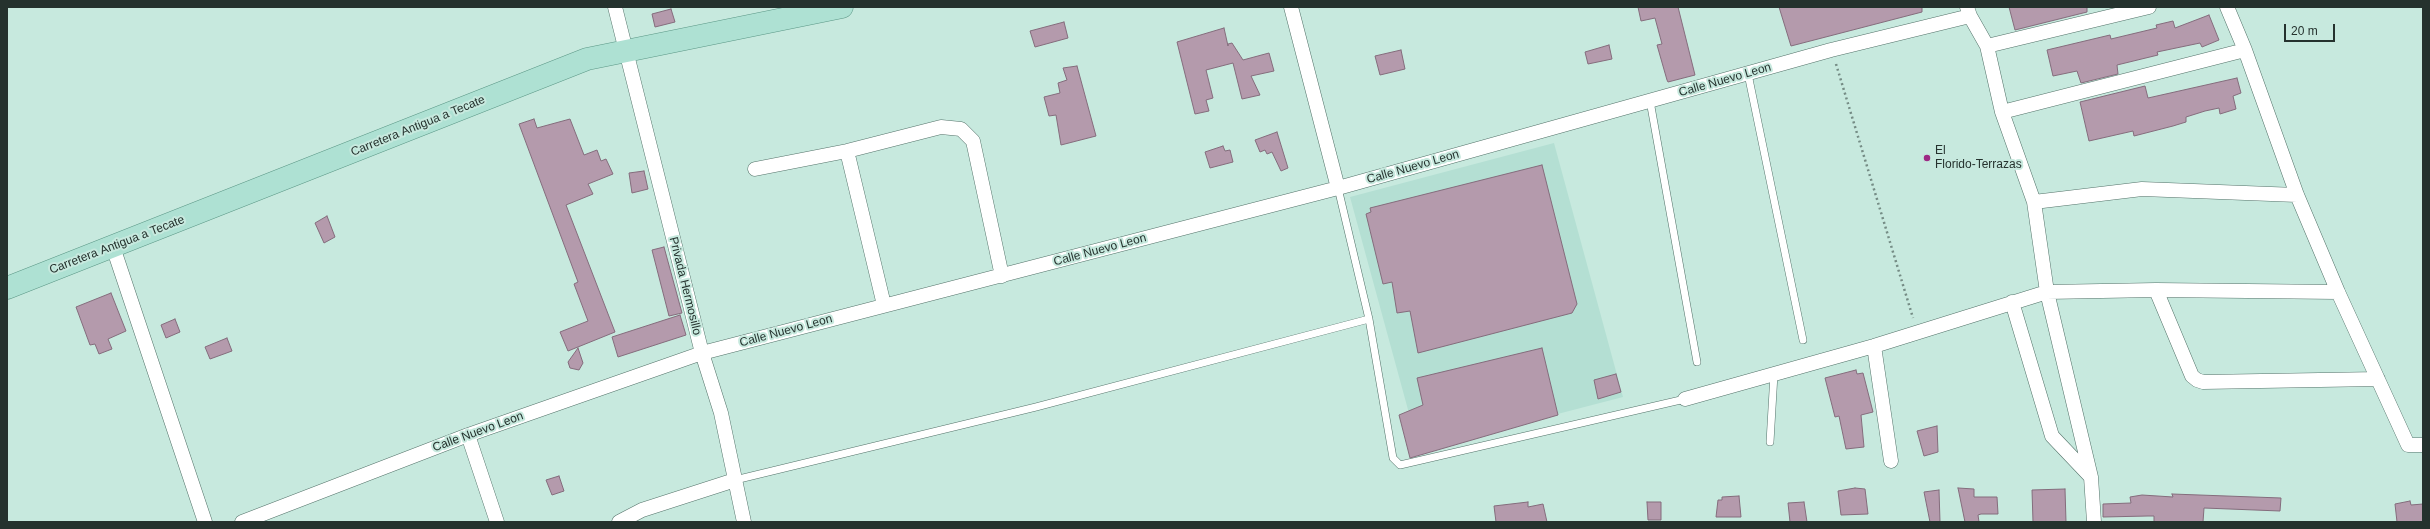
<!DOCTYPE html>
<html>
<head>
<meta charset="utf-8">
<style>
	body { margin:0 }
	#map { position:relative; width:2430px; height:529px; overflow:hidden; background:#c7e9de; font-family:Helvetica,sans-serif }
	canvas { display:block }
	.frame { position:absolute; inset:0; border:8px solid #25322e; pointer-events:none }
	.scale { position:absolute; left:2284px; top:24px; width:51px; height:18px; box-sizing:border-box; border:2px solid #25322e; border-top:0; padding-left:5px; font-size:12px; line-height:14px; white-space:nowrap; color:#25322e; -webkit-text-stroke:3px #c7e9de; paint-order:stroke }
</style>
</head>
<body>
<div id="map">
<canvas width="2430" height="529"></canvas>
<div class="frame"></div>
<div class="scale">20 m</div>
</div>
<script>
const context = document.querySelector('canvas').getContext('2d');
context.lineJoin = 'round';
function fill(path, color) { context.fillStyle = color; context.fill(path, 'evenodd'); }
const shape = rows => new Path2D(rows.map(r => 'M' + r).join(''));
function stroke(path, color, width, dash) { context.strokeStyle = color; context.lineWidth = width; context.lineCap = dash ? 'butt' : 'round'; context.setLineDash(dash || []); context.stroke(path); }
function write(font, color, halo, rows, align = 'center') {
  context.font = font + ' Helvetica,sans-serif'; context.lineWidth = 4; context.setLineDash([]); context.textBaseline = 'middle'; context.strokeStyle = halo; context.fillStyle = color; for (const [text, x, y, turn = 0] of rows) {
    context.save(); context.translate(x, y); context.rotate((+turn || 0) * Math.PI / 180); context.textAlign = isNaN(turn) ? turn : align; if (halo) context.strokeText(text, 0, 0); context.fillText(text, 0, 0); context.restore();
  }
}
const built = shape([
	[1554,143,1623,397,1419,450,1350,197]
]);
const building = shape([
	[1638,7,1678,7,1695,75,1668,82,1667,80,1657,45,1662,44,1655,18,1641,21,1638,7],
	[1779,7,1922,7,1922,12,1791,46,1779,7],
	[2009,7,2087,7,2087,12,2015,30,2009,7],
	[671,9,675,22,655,27,652,14,671,9],
	[2209,15,2219,40,2202,47,2200,43,2157,52,2158,55,2117,65,2118,74,2081,83,2077,71,2053,76,2047,50,2110,35,2111,39,2157,28,2156,25,2173,21,2175,28,2209,15],
	[1064,22,1068,38,1035,47,1030,31,1064,22],
	[1224,28,1228,46,1228,44,1232,43,1243,60,1269,53,1274,71,1251,76,1260,95,1242,99,1233,63,1206,70,1213,98,1206,100,1209,111,1195,114,1177,42,1224,28],
	[1609,45,1612,59,1588,64,1585,52,1609,45],
	[1401,50,1405,69,1380,75,1375,56,1401,50],
	[1077,66,1096,136,1061,145,1056,115,1049,116,1044,97,1060,93,1058,83,1067,80,1063,68,1077,66],
	[2237,78,2241,93,2233,96,2236,109,2220,114,2219,108,2205,111,2186,117,2186,122,2173,126,2134,136,2133,131,2089,141,2080,102,2145,86,2148,98,2237,78],
	[534,119,537,128,570,119,584,155,597,150,601,161,606,159,613,174,588,184,593,194,566,205,615,332,568,351,560,332,588,321,574,284,578,282,519,124,534,119],
	[1277,132,1288,168,1281,171,1272,152,1267,154,1265,150,1260,152,1255,140,1277,132],
	[1223,146,1225,151,1230,150,1233,162,1210,168,1205,152,1223,146],
	[1542,165,1577,304,1572,313,1418,353,1410,311,1397,313,1392,282,1383,284,1366,214,1371,212,1370,208,1542,165],
	[644,171,648,189,632,193,629,173,644,171],
	[327,216,335,237,324,243,315,223,327,216],
	[664,247,682,313,669,316,652,250,664,247],
	[111,293,126,331,108,339,112,349,99,354,95,344,90,345,76,307,111,293],
	[680,315,686,335,618,357,612,337,680,315],
	[175,319,180,332,166,338,161,325,175,319],
	[227,338,232,351,210,359,205,347,227,338],
	[578,348,583,363,579,370,570,368,568,362,578,348],
	[1542,348,1558,415,1410,458,1399,415,1423,405,1417,378,1542,348],
	[1856,370,1857,374,1863,373,1873,412,1861,415,1864,447,1846,449,1839,416,1835,417,1825,378,1856,370],
	[1616,374,1621,392,1598,399,1594,380,1616,374],
	[1937,426,1938,452,1924,456,1917,431,1937,426],
	[559,476,564,491,552,495,546,480,559,476],
	[1855,488,1865,489,1868,514,1841,515,1838,491,1855,488],
	[1958,488,1974,489,1974,497,1997,497,1998,514,1981,514,1978,515,1979,522,1965,522,1958,488],
	[2065,489,2066,522,2033,522,2032,490,2065,489],
	[1939,490,1940,522,1930,522,1924,492,1939,490],
	[2172,494,2281,498,2280,511,2204,508,2203,522,2154,522,2154,516,2148,516,2103,517,2103,504,2131,503,2130,497,2142,495,2173,497,2172,494],
	[1739,496,1741,517,1716,517,1718,500,1722,500,1722,497,1739,496],
	[2410,501,2411,505,2423,504,2423,522,2397,522,2395,504,2410,501],
	[1528,502,1528,507,1543,504,1547,522,1496,522,1494,506,1528,502],
	[1647,502,1661,502,1661,520,1648,520,1647,502],
	[1804,502,1807,522,1790,522,1788,503,1804,502]
]);
const path = shape([
	[1836,64,1913,318]
]);
const lane = shape([
	[1748,74,1803,340],
	[1650,101,1697,362],
	[1338,188,1369,319,1393,458,1400,465,1685,399],
	[1770,442,1774,374],
	[735,480,1036,407,1369,319]
]);
const street = shape([
	[615,7,702,353,721,413,744,522],
	[1291,7,1338,188],
	[1967,7,1970,16,1987,46,2002,112,2034,202,2047,292,2091,477,2094,522],
	[2227,7,2245,50,2297,195,2338,292,2408,445,2423,445],
	[1987,46,2149,7],
	[2002,112,2245,50],
	[847,151,884,305],
	[755,169,847,151,941,127,961,129,973,141,1002,276],
	[2034,202,2142,189,2297,195],
	[113,247,205,522],
	[2156,290,2192,376,2197,380,2203,382,2378,379],
	[2012,302,2052,436,2090,476],
	[1874,346,1891,461],
	[1685,399,1874,346,2047,292,2156,290,2338,292],
	[468,435,497,522],
	[242,522,468,435,702,353,1338,188,1831,50,1970,16],
	[619,522,642,510,735,480]
]);
const primary = shape([
	[7,288,587,59,842,7]
]);
const markers = [
	[1927,158,4,"#9d2984"]
];
const streetNames = [
	["Calle Nuevo Leon",1725,80,-16],
	["Carretera Antigua a Tecate",418,126,-22],
	["Calle Nuevo Leon",1413,167,-16],
	["Carretera Antigua a Tecate",117,245,-21],
	["Calle Nuevo Leon",1100,250,-15],
	["Privada Hermosillo",685,286,76],
	["Calle Nuevo Leon",786,331,-15],
	["Calle Nuevo Leon",478,432,-20]
];
const poiNames = [
	["El",1935,151],
	["Florido-Terrazas",1935,165]
];
fill(built, '#b4dfd3');
fill(building, '#b49aac');
stroke(building, '#846c7c', 1);
stroke(lane, '#54736a', 8);
stroke(street, '#54736a', 15);
stroke(primary, '#5b9786', 23);
stroke(path, '#758c85', 2.5, [2, 3]);
stroke(lane, '#fff', 7);
stroke(street, '#fff', 14);
stroke(primary, '#aee1d3', 22);
for (const [x, y, r, color] of markers) { const dot = new Path2D(); dot.arc(x, y, r, 0, 2 * Math.PI); context.fillStyle = color; context.fill(dot); stroke(dot, '#c7e9de', 1.5); }
write('12px', '#25322e', '#c7e9de', streetNames);
write('12px', '#25322e', '#c7e9de', poiNames, 'left');
</script>
</body>
</html>
